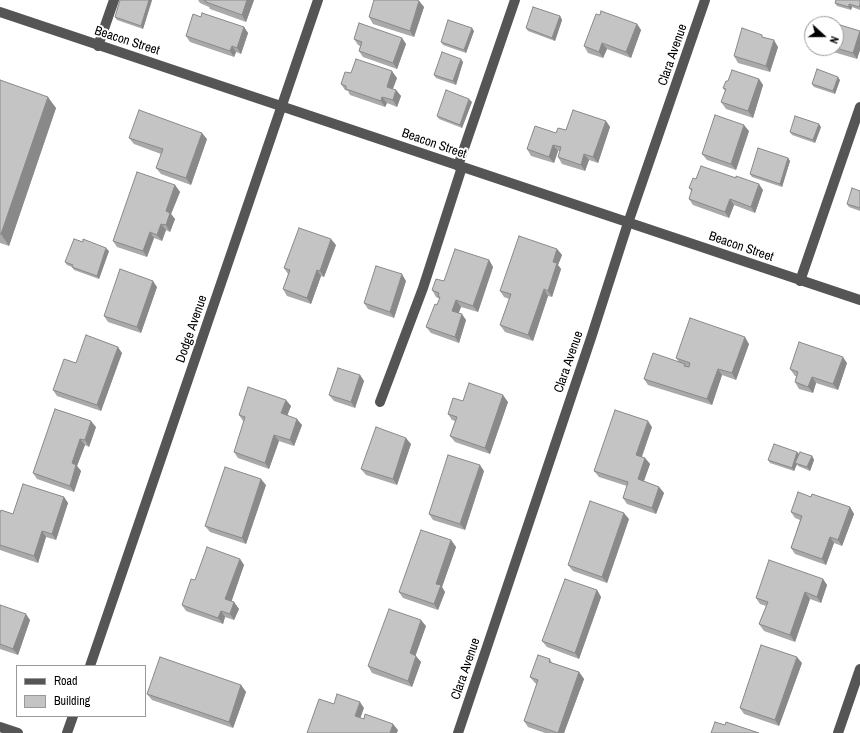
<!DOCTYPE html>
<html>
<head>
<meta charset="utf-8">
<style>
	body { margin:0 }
	#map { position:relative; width:860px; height:733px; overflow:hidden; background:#fff; font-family:"Archivo Narrow",sans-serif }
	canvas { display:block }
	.legend { position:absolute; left:16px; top:665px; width:130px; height:52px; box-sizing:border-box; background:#fff; border:1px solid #999; margin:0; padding:5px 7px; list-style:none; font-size:12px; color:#000 }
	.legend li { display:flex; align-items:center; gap:8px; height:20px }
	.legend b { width:20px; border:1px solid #999 }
	.north { position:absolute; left:804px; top:16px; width:40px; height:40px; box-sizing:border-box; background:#fff; border:1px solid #999; border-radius:50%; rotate:111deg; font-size:11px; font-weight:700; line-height:16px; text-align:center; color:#000 }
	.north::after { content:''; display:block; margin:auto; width:14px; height:18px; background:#000; clip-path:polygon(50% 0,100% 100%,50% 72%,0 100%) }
</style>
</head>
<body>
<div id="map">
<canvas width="860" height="733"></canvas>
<ul class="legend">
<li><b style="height:5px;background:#555"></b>Road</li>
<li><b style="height:11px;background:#c4c4c4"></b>Building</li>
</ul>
<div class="north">N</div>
</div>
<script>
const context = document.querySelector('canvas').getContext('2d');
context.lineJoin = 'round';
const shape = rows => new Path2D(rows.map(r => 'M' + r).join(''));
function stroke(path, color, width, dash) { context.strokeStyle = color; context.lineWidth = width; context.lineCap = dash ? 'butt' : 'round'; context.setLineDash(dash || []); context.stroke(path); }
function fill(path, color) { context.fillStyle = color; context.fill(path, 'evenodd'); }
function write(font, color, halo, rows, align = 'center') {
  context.font = font + ' "Archivo Narrow",sans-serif'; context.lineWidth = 4; context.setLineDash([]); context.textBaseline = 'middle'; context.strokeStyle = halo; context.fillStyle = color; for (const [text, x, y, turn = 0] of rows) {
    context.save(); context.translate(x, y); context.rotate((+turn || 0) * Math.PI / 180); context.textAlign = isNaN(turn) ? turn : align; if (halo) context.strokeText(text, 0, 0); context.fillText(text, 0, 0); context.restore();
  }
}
const minor = shape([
	[0,12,860,300],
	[98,46,114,0],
	[458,166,515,0],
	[800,281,860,107],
	[380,402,423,288,462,167],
	[90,666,318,0],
	[0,727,18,733],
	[67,733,73,716],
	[458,733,591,338,628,223,705,0],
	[838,733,860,669]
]);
const wall = shape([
	[152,0,143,29,117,20,115,17],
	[198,0,254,0,246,22,210,9,209,7,200,3],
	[860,0,860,10,852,7,851,10,837,6,835,3],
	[419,1,424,7,414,37,373,24,369,17],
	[600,15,637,24,641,30,631,58,607,49,603,58,588,53,584,46],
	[560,16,562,20,555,41,528,31,526,28],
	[201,17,244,27,248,33,241,54,236,52,234,57,190,42,186,36],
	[474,31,466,53,443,45,441,42],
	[860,31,860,50,857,59,820,48,836,48],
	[764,37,778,47,770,72,738,63,734,56],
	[402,38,406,44,397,69,363,57,359,51,360,46,358,45,354,39],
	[463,62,456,85,436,78,434,75],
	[351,73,397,78,393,89,396,90,401,96,397,107,387,103,385,107,350,95,348,91,345,90,341,84],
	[759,79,763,85,753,118,726,109,721,102,725,91,723,88,728,81],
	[0,80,56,108,9,246,0,243],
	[840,80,835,94,814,87,812,84],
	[472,102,462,128,439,119,437,116],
	[606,121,610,127,598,163,589,160,585,171,562,164,558,157,560,151,558,151,554,163,531,156,527,149,556,133],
	[821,127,815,143,792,135,790,132],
	[749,131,736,170,707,160,702,154],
	[129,138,207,139,191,185,161,174,156,168,161,154,134,144],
	[788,158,790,161,782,187,752,177,750,174],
	[696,179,763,190,755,213,734,205,729,218,693,205,689,199,692,192,689,188],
	[175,185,180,192,171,214,175,219,170,232,166,230,162,241,154,238,147,257,117,247,113,241],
	[860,191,860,211,849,207,847,204],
	[336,245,324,277,321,276,311,304,287,296,283,289,288,274,284,268],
	[557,249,562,255,558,265,561,269,552,297,548,296,533,341,505,332,500,325,509,299,504,297,500,291],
	[109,251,99,279,74,270,72,267,67,265,65,262],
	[489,260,493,267,478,312,461,307,458,313,466,320,459,343,431,333,426,327,440,299,436,297,432,290,444,281],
	[406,281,394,318,368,309,364,303],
	[157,287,141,333,108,322,104,316],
	[749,344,736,380,722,375,712,405,648,385,644,379,679,362,676,358],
	[122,353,101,411,57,396,53,390,76,363],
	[847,363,838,390,816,383,813,393,799,389,795,382,796,376,795,376,790,369],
	[360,375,364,381,355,408,334,401,329,395],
	[286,400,291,406,287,415,302,425,294,446,279,441,269,469,238,458,234,452,244,422,243,421,239,415],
	[463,401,508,402,490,454,455,442,450,436,455,421,452,420,448,414],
	[96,427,89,447,85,445,77,466,81,471,74,492,37,479,33,473],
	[652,427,642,457,645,458,650,464,644,481,659,487,664,493,656,514,627,504,623,498,627,486,599,477,594,471],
	[411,444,397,485,366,475,361,469],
	[797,452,799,454,812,456,814,460,810,471,798,466,797,464,794,471,770,463,768,460],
	[484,471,465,530,433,520,429,514],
	[266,485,246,544,210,532,205,526],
	[64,497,68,503,56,540,46,537,38,563,0,550,0,513,13,514],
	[811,497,850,507,854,514,842,546,834,543,826,565,795,554,791,548,800,520,795,518,791,512],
	[629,519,607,583,573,571,568,565],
	[451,540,456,547,442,587,445,592,438,610,403,598,399,592],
	[240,559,244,565,231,601,234,602,239,609,234,620,225,617,223,624,186,611,182,605,195,580],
	[823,579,827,585,821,603,810,599,795,642,764,631,759,624,766,606,760,604,756,598],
	[597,590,601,597,579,659,547,647,542,641],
	[0,605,30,620,18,655,0,649],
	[426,626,415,656,421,662,412,687,372,673,368,666],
	[550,659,552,663,579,672,584,679,564,733,545,733,528,727,524,721,537,684,535,683,530,677],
	[802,663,779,726,744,714,740,708],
	[241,685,246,692,233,728,152,700,147,694]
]);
const shadedWall = shape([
	[149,0,152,0,143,29,141,26],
	[247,0,254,0,246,22,242,15],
	[419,1,424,7,414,37,410,31],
	[849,4,852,7,851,10,849,7],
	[560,16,562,20,555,41,552,38],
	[637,24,641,30,631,58,626,52],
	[244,27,248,33,241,54,237,48],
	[472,28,474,31,466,53,464,50],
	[860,31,860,50,857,59,853,53],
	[402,38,406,44,397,69,393,63],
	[774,40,778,47,770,72,766,66],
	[602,43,607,49,603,58,599,52],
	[232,46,236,52,234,57,230,51],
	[461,59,463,62,456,85,453,81],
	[392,71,397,78,391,93,387,87],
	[838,77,840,80,835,94,833,91],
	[759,79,763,85,753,118,748,111],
	[396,90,401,96,397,107,393,100],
	[48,97,56,108,9,246,1,234],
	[382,97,387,103,385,107,381,101],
	[469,99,472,102,462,128,460,125],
	[606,121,610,127,598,163,593,157],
	[819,124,821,127,815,143,813,140],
	[744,125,749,131,736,170,731,164],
	[202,133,207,139,191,185,186,178],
	[553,145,558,151,554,163,549,157],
	[584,154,589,160,585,171,581,165],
	[788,158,790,161,782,187,780,184],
	[759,184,763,190,755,213,751,207],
	[175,185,180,192,171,214,175,219,170,232,166,225,166,211],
	[730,199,734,205,729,218,725,212],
	[161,224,166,230,162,241,157,235],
	[150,232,154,238,147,257,143,251],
	[331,239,336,245,324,277,320,271],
	[106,248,109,251,99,279,97,276],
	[557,249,562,255,558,265,561,269,552,297,548,291,553,262],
	[489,260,493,267,478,312,473,306],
	[317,270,321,276,311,304,307,298],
	[402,274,406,281,394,318,390,312],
	[153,281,157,287,141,333,137,327],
	[544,289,548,296,533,341,528,335],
	[456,300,461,307,457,318,452,311],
	[462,314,466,320,459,343,455,337],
	[745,337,749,344,736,380,732,373],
	[118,347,122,353,101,411,97,405],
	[843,357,847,363,838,390,833,384],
	[718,369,722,375,712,405,707,399],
	[360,375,364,381,355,408,351,402],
	[812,377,816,383,813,393,808,387],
	[503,395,508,402,490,454,485,448],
	[286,400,291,406,286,419,281,413],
	[297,419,302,425,294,446,290,440],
	[91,421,96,427,89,447,85,440],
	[648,421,652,427,640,461,636,455],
	[274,435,279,441,269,469,265,463],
	[406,438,411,444,397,485,393,479],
	[80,439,85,445,77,466,81,471,74,492,70,486,72,463],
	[797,452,800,455,795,463,797,464,794,471,792,468],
	[812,456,814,460,810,471,807,467],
	[645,458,650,464,642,486,638,479],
	[480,465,484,471,465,530,460,524],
	[261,479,266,485,246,544,242,538],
	[659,487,664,493,656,514,652,508],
	[64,497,68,503,56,540,52,534],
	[850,507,854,514,842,546,838,540],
	[624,513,629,519,607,583,602,577],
	[42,531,46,537,38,563,34,556],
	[830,537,834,543,826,565,822,559],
	[451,540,456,547,442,587,445,592,438,610,434,604,436,584],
	[240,559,244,565,230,606,225,599],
	[823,579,827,585,821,603,817,597],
	[597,590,601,597,579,659,575,653],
	[805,592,810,599,795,642,790,635],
	[234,602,239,609,234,620,230,614],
	[221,611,225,617,223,624,218,618],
	[26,614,30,620,18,655,13,649],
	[421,620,426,626,414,660,410,653],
	[416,656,421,662,412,687,408,681],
	[797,657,802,663,779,726,775,720],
	[579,672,584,679,564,733,558,733],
	[241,685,246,692,233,728,229,722],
	[360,702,364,708,359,722,355,716],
	[393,724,398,730,397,733,390,733]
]);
const building = shape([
	[120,0,149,0,141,26,115,17,120,0],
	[204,0,247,0,242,15,206,2,206,1,204,0],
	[374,0,417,0,419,1,410,31,369,17,374,0],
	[836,0,860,0,860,4,859,7,849,4,849,7,835,3,836,0],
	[533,7,560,16,552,38,526,28,533,7],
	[601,11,637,24,626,52,602,43,599,52,584,46,596,14,600,15,601,11],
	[202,13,244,27,237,48,232,46,230,51,186,36,193,14,201,17,202,13],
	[448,20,472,28,464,50,441,42,448,20],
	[827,21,860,31,853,53,836,48,836,24,826,24,827,21],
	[359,23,402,38,393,63,359,51,362,42,354,39,359,23],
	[742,28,762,35,762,37,774,40,766,66,734,56,742,28],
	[442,52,461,59,453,81,434,75,442,52],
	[356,59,392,71,387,87,396,90,393,100,382,97,381,101,346,89,346,86,341,84,345,72,351,73,356,59],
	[817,69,838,77,833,91,812,84,817,69],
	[732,70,759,79,748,111,721,102,726,89,723,88,726,81,728,81,732,70],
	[0,80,48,97,1,234,0,234,0,80],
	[446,90,469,99,460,125,437,116,446,90],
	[139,110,202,133,186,178,156,168,163,149,129,138,139,110],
	[573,110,606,121,593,157,584,154,581,165,558,157,561,147,553,145,549,157,527,149,535,126,556,133,558,128,566,130,573,110],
	[715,115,744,125,731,164,702,154,715,115],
	[795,116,819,124,813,140,790,132,795,116],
	[758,148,788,158,780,184,750,174,758,148],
	[701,166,736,178,736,176,759,184,751,207,730,199,725,212,689,199,692,189,689,188,693,178,696,179,701,166],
	[137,172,175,185,166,211,170,213,166,225,161,224,157,235,150,232,143,251,113,241,137,172],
	[852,188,860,191,860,208,847,204,852,188],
	[299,228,331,239,320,271,317,270,307,298,283,289,290,270,284,268,299,228],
	[519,236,557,249,553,262,557,263,548,291,544,289,528,335,500,325,511,294,500,291,519,236],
	[74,239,83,242,83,239,106,248,97,276,72,267,73,265,65,262,74,239],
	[455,249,489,260,473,306,456,300,452,311,462,314,455,337,426,327,435,304,437,305,440,297,438,297,439,293,432,290,436,279,444,281,455,249],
	[376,266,402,274,390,312,364,303,376,266],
	[120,269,153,281,137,327,104,316,120,269],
	[690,318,745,337,732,373,718,369,707,399,644,379,653,353,685,364,684,366,689,367,690,363,676,358,690,318],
	[86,335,118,347,97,405,53,390,64,359,76,363,86,335],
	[799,342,843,357,833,384,812,377,808,387,795,382,798,372,790,369,799,342],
	[338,368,360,375,351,402,329,395,338,368],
	[469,383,503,395,485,448,450,436,457,417,448,414,453,398,463,401,469,383],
	[248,387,286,400,281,413,297,419,290,440,274,435,265,463,234,452,245,417,239,415,248,387],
	[55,409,91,421,85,440,80,439,72,463,76,465,70,486,33,473,55,409],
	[615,410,648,421,636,455,645,458,638,479,659,487,652,508,623,498,628,482,594,471,615,410],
	[376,427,406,438,393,479,361,469,376,427],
	[774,444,797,452,792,468,768,460,774,444],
	[800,452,812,456,807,467,795,463,800,452],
	[448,455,480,465,460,524,429,514,448,455],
	[225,467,261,479,242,538,205,526,225,467],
	[23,484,64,497,52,534,42,531,34,556,0,545,0,513,1,510,13,514,23,484],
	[798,492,811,497,812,494,850,507,838,540,830,537,822,559,791,548,802,516,791,512,798,492],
	[590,501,624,513,602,577,568,565,590,501],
	[421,530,451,540,436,584,441,585,434,604,399,592,421,530],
	[207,547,240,559,225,599,234,602,230,614,221,611,218,618,182,605,191,579,195,580,207,547],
	[769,560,823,579,817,597,805,592,790,635,759,624,768,602,756,598,769,560],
	[565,579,597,590,575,653,542,641,565,579],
	[0,605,26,614,13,649,0,644,0,605],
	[389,609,421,620,410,653,416,656,408,681,368,666,389,609],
	[761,645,797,657,775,720,740,708,761,645],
	[538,655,550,659,549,662,579,672,558,733,524,721,538,680,530,677,538,655],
	[160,657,241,685,229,722,147,694,160,657],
	[337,694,360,702,355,716,364,719,365,714,393,724,390,733,307,733,319,699,334,704,337,694],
	[715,722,725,725,726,722,759,733,711,733,715,722]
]);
const streetNames = [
	["Beacon Street",127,41,18],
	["Clara Avenue",673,55,-71],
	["Beacon Street",434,144,19],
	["Beacon Street",741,247,19],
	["Dodge Avenue",192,329,-71],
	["Clara Avenue",569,362,-71],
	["Clara Avenue",466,669,-71]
];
stroke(minor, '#555', 10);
fill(wall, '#a9a9a9');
fill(shadedWall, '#898989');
fill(building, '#c4c4c4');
stroke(building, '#898989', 1);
write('13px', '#000', '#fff', streetNames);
</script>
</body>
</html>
